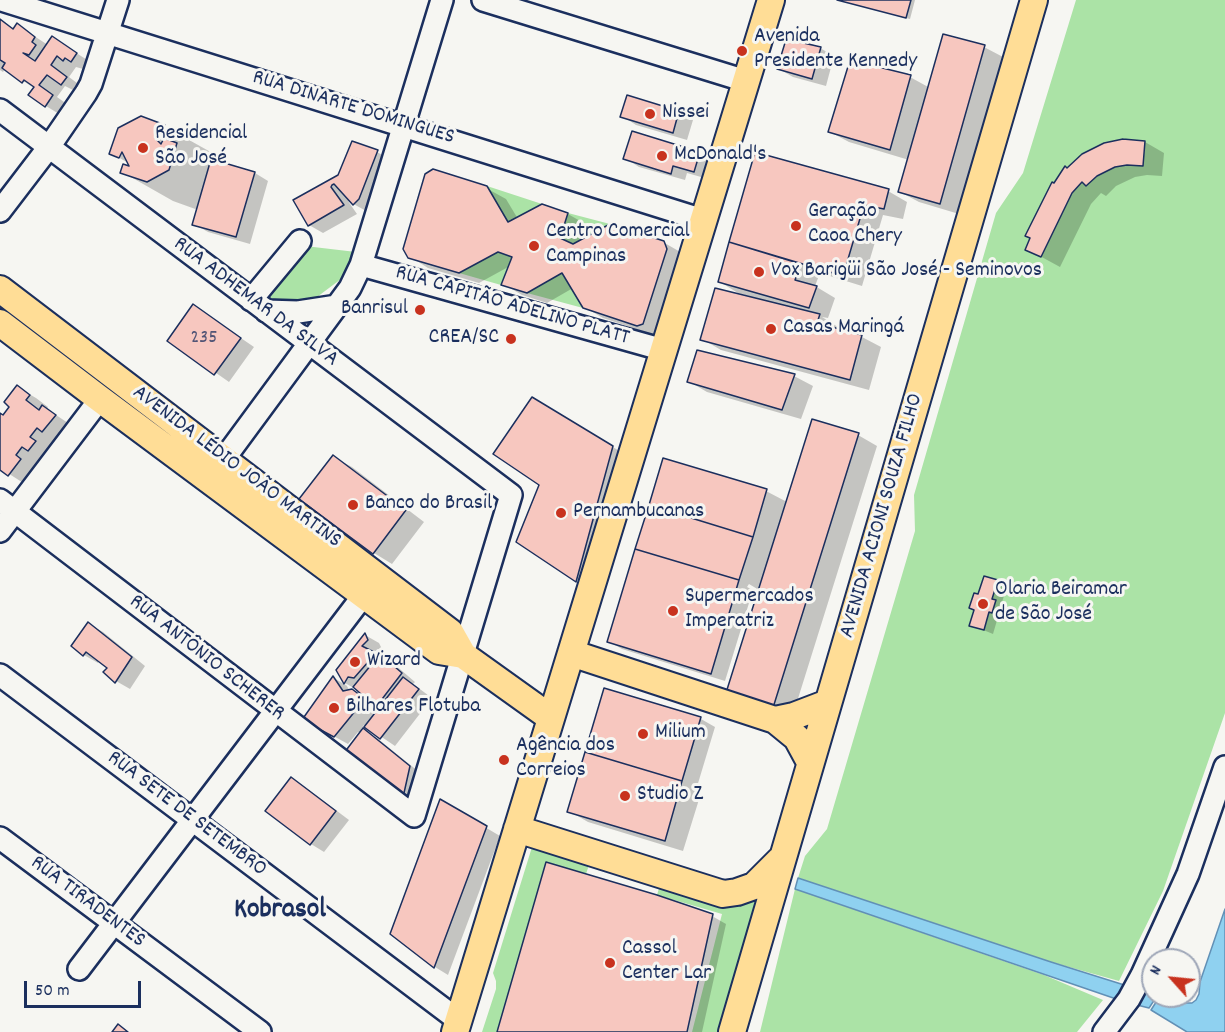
<!DOCTYPE html>
<html>
<head>
<meta charset="utf-8">
<style>
	body { margin:0 }
	#map { position:relative; width:1225px; height:1032px; overflow:hidden; background:#f6f6f2; font-family:Dekko,sans-serif }
	canvas { display:block }
	.north { position:absolute; left:1141px; top:948px; width:60px; height:60px; box-sizing:border-box; background:#f6f6f2; border:2px solid #9ea6b7; border-radius:50%; rotate:297deg; font-size:16px; font-weight:700; line-height:24px; text-align:center; color:#1b2f5e }
	.north::after { content:''; display:block; margin:auto; width:21px; height:27px; background:#c8321e; clip-path:polygon(50% 0,100% 100%,50% 72%,0 100%) }
	.scale { position:absolute; left:24px; top:981px; width:117px; height:27px; box-sizing:border-box; border:3px solid #1b2f5e; border-top:0; padding-left:8px; font-size:18px; line-height:21px; white-space:nowrap; color:#1b2f5e; -webkit-text-stroke:4px #f6f6f2; paint-order:stroke }
</style>
</head>
<body>
<div id="map">
<canvas width="1225" height="1032"></canvas>
<div class="north">N</div>
<div class="scale">50 m</div>
</div>
<script>
const context = document.querySelector('canvas').getContext('2d');
context.lineJoin = 'round';
function fill(path, color) { context.fillStyle = color; context.fill(path, 'evenodd'); }
const shape = rows => new Path2D(rows.map(r => 'M' + r).join(''));
function stroke(path, color, width, dash) { context.strokeStyle = color; context.lineWidth = width; context.lineCap = dash ? 'butt' : 'round'; context.setLineDash(dash || []); context.stroke(path); }
function write(font, color, halo, rows, align = 'center') {
  context.font = font + ' Dekko,sans-serif'; context.lineWidth = 6; context.setLineDash([]); context.textBaseline = 'middle'; context.strokeStyle = halo; context.fillStyle = color; for (const [text, x, y, turn = 0] of rows) {
    context.save(); context.translate(x, y); context.rotate((+turn || 0) * Math.PI / 180); context.textAlign = isNaN(turn) ? turn : align; if (halo) context.strokeText(text, 0, 0); context.fillText(text, 0, 0); context.restore();
  }
}
const green = shape([
	[1076,0,1225,0,1225,713,1163,891,1119,981,1051,962,798,878,805,856,827,829,915,531,914,495,996,213,1023,173],
	[487,186,542,204,508,222],
	[568,213,610,224,573,244,560,238],
	[305,246,356,252,345,276,313,300,274,305,262,297],
	[498,252,512,257,501,285,459,273],
	[562,273,583,308,527,293],
	[538,845,590,862,586,874,546,862,497,1032,482,1032,496,989,496,981,493,973,532,847],
	[660,885,742,901,759,898,718,1032,692,1032,722,914,657,895],
	[795,889,1044,975,1103,1000,1077,1032,760,1032]
]);
const water = shape([
	[798,878,1051,962,1153,994,1153,996,1157,996,1149,1008,1125,1002,795,889,798,878],
	[1225,909,1225,1032,1187,1032,1151,1010,1160,996,1169,996,1186,1003,1192,1003,1196,1000,1199,994,1200,982,1225,909]
]);
const shadow = shape([
	[837,0,915,0,910,19],
	[0,21,15,29,17,25,48,45,53,38,95,65,90,71,76,67,69,77,85,89,81,94,65,86,57,97,71,107,64,117,46,106,34,88,5,69,3,72,0,70],
	[800,37,814,45,813,47,820,48,834,56,826,86,793,77,779,69],
	[984,47,1003,57,959,214,919,202,900,192,909,160,849,142,830,132,910,77,930,88],
	[628,97,679,112,693,120,687,140,636,125,622,116],
	[164,126,216,155,215,161,255,173,268,181,250,244,208,232,194,224,198,210,173,201,122,172,132,168,130,164,111,153],
	[1145,142,1164,153,1162,176,1147,175,1135,177,1116,186,1106,196,1101,193,1091,204,1060,267,1027,249,1053,184],
	[377,152,391,160,368,212,348,201,357,214,323,233,309,225,295,201],
	[699,153,713,162,708,179,687,173,685,180,639,167,625,158],
	[756,154,888,191,907,202,903,219,883,215,862,286,820,273,815,286,835,298,828,318,822,317,838,327,837,330,862,337,881,347,869,390,721,350,702,339,749,298,749,296,738,293,720,282],
	[486,188,506,199,518,219,543,206,568,214,587,225,581,241,663,242,682,253,657,336,603,318,584,307,573,288,547,303,522,295,503,284,510,266,479,283,428,268,409,256],
	[194,306,254,347,229,382,169,340],
	[794,376,813,386,801,419,707,392,688,381],
	[17,387,36,398,48,407,47,409,74,427,62,442,56,438,48,448,54,453,48,461,41,457,34,467,39,471,28,486,0,468,0,414,4,416,11,406],
	[533,399,631,458,595,592,518,542,541,484],
	[813,421,858,435,877,446,791,721,745,707,759,590,749,584,747,587,753,590,725,681,622,649,608,641,766,491,787,502],
	[333,457,352,467,424,522,392,564,374,553],
	[985,578,1007,587,1001,605,1005,607,1002,617,998,617,993,634,971,625],
	[89,624,103,632,145,666,130,689,116,681,109,668,99,661,98,663,84,655],
	[365,635,379,643,382,649,375,654,394,664,415,682,413,684,432,698,395,746,364,725,361,729,377,738,424,776,415,804,401,796,361,733,358,732,348,744,317,727,334,678,347,686,338,670],
	[345,683,359,691,368,698,350,691],
	[605,690,701,719,715,727,696,790,701,793,683,851,588,822,569,811],
	[291,778,305,787,349,820,324,852,311,844],
	[441,801,500,836,448,975,435,967,392,933],
	[712,916,726,924,702,1032,499,1032]
]);
const building = shape([
	[837,0,911,0,906,18,837,0],
	[0,19,13,29,17,23,35,37,32,42,36,45,29,55,23,53,35,61,52,36,77,53,71,62,65,58,63,61,57,56,51,65,67,77,61,85,47,75,39,85,53,95,45,107,28,95,34,87,24,80,22,83,2,68,5,63,0,60,0,19],
	[788,33,800,35,799,42,821,47,812,79,777,69,788,33],
	[943,34,985,45,940,204,898,192,943,34],
	[850,60,911,75,890,150,828,132,850,60],
	[627,95,679,111,673,133,620,117,627,95],
	[141,116,165,125,163,135,158,132,155,138,161,144,164,138,177,143,169,170,147,182,120,173,123,164,129,166,122,152,119,158,109,154,118,128,141,116],
	[632,131,700,152,694,172,673,166,671,174,623,159,632,131],
	[1123,139,1145,141,1143,166,1127,165,1115,167,1097,176,1086,186,1082,182,1072,193,1041,257,1025,250,1030,238,1025,236,1052,182,1054,183,1065,166,1067,168,1082,154,1104,143,1123,139],
	[352,141,378,150,359,199,353,205,334,184,332,185,331,187,344,205,308,226,293,200,338,175,352,141],
	[755,152,889,189,884,209,864,205,843,276,729,242,755,152],
	[211,159,255,172,236,237,192,225,211,159],
	[433,169,487,186,508,222,542,204,568,213,560,238,573,244,610,224,664,241,667,249,643,324,637,326,583,308,562,273,527,293,501,285,512,257,498,252,459,273,408,258,403,249,425,174,433,169],
	[729,242,801,264,795,280,817,286,809,308,718,282,729,242],
	[715,288,820,314,817,323,862,335,850,380,700,340,715,288],
	[193,304,241,338,214,375,167,341,193,304],
	[697,350,795,374,782,410,687,382,697,350],
	[17,385,30,395,26,400,39,410,42,405,56,415,42,432,37,428,30,437,36,441,28,451,22,447,16,455,21,459,8,476,0,470,0,413,3,415,9,407,4,402,17,385],
	[532,397,613,446,576,582,516,542,539,485,493,454,532,397],
	[812,419,859,433,772,711,725,696,812,419],
	[333,455,406,510,373,554,299,499,333,455],
	[663,458,767,489,753,537,649,505,663,458],
	[649,505,753,537,739,580,635,549,649,505],
	[635,549,739,580,711,674,607,642,635,549],
	[984,576,998,580,992,599,996,600,992,613,989,612,984,630,969,626,974,610,969,608,974,593,978,594,984,576],
	[88,622,132,657,115,683,103,672,107,668,86,652,83,656,71,646,88,622],
	[365,633,368,640,362,646,376,653,354,678,348,677,344,684,336,670,365,633],
	[380,654,402,673,376,707,353,687,380,654],
	[333,676,343,691,352,689,365,699,334,737,317,728,304,717,333,676],
	[403,677,419,689,380,739,364,727,403,677],
	[604,688,701,717,682,781,585,752,604,688],
	[363,728,410,766,404,793,400,797,344,753,363,728],
	[585,752,682,781,665,841,567,812,585,752],
	[291,777,336,811,310,845,265,811,291,777],
	[440,799,487,826,434,968,390,934,440,799],
	[546,862,657,895,713,914,687,1032,497,1032,546,862],
	[118,1024,128,1032,112,1032,118,1024]
]);
const minor = shape([
	[2,0,703,220],
	[483,0,746,81],
	[0,110,511,495,414,816,0,500],
	[0,211,49,147,86,93,91,84,118,0],
	[361,265,664,350],
	[251,300,300,241],
	[266,311,298,312,337,306],
	[224,459,350,288,361,265,442,0],
	[0,531,100,399],
	[0,675,458,1020],
	[0,838,260,1032],
	[79,969,363,596],
	[1104,1032,1129,999,1142,975,1188,874,1225,767]
]);
const major = shape([
	[0,289,450,632,463,655],
	[0,323,100,399,439,651,463,655,551,718],
	[571,653,775,720,797,738,810,762],
	[775,720,794,716,828,703],
	[517,829,723,894,737,892,754,886,780,860],
	[455,1032,771,0],
	[732,1032,1034,0]
]);
const markers = [
	[742,51,6,"#c8321e"],
	[650,114,6,"#c8321e"],
	[143,148,6,"#c8321e"],
	[662,156,6,"#c8321e"],
	[796,226,6,"#c8321e"],
	[534,246,6,"#c8321e"],
	[759,272,6,"#c8321e"],
	[420,310,6,"#c8321e"],
	[771,329,6,"#c8321e"],
	[511,339,6,"#c8321e"],
	[353,505,6,"#c8321e"],
	[561,513,6,"#c8321e"],
	[983,604,6,"#c8321e"],
	[673,611,6,"#c8321e"],
	[355,662,6,"#c8321e"],
	[334,708,6,"#c8321e"],
	[643,734,6,"#c8321e"],
	[504,760,6,"#c8321e"],
	[625,796,6,"#c8321e"],
	[610,963,6,"#c8321e"]
];
const numberNames = [
	["235",204,339]
];
const poiNames = [
	["Avenida",754,38],
	["Presidente Kennedy",754,63],
	["Nissei",662,114],
	["Residencial",155,135],
	["São José",155,160],
	["McDonald's",674,156],
	["Geração",808,213],
	["Caoa Chery",808,238],
	["Centro Comercial",546,233],
	["Campinas",546,258],
	["Vox Barigüi São José - Seminovos",771,272],
	["Banrisul",408,310,"right"],
	["Casas Maringá",783,329],
	["CREA/SC",499,339,"right"],
	["Banco do Brasil",365,505],
	["Pernambucanas",573,513],
	["Olaria Beiramar",995,591],
	["de São José",995,616],
	["Supermercados",685,598],
	["Imperatriz",685,623],
	["Wizard",367,662],
	["Bilhares Flotuba",346,708],
	["Milium",655,734],
	["Agência dos",516,747],
	["Correios",516,772],
	["Studio Z",637,796],
	["Cassol",622,950],
	["Center Lar",622,975]
];
const streetNames = [
	["RUA DINARTE DOMINGUES",353,109,17],
	["RUA ADHEMAR DA SILVA",255,303,37],
	["RUA CAPITÃO ADELINO PLATT",512,307,16],
	["AVENIDA LÉDIO JOÃO MARTINS",236,468,37],
	["AVENIDA ACIONI SOUZA FILHO",883,516,-74],
	["RUA ANTÔNIO SCHERER",206,659,38],
	["RUA SETE DE SETEMBRO",186,815,37],
	["RUA TIRADENTES",87,903,37]
];
const districtNames = [
	["Kobrasol",280,912]
];
fill(green, '#abe3a6');
fill(water, '#8fd1f0');
stroke(water, '#6190b6', 1.5);
fill(shadow, '#0003');
fill(building, '#f7c7bf');
stroke(building, '#1b2f5e', 1.5);
stroke(minor, '#1b2f5e', 26);
stroke(major, '#1b2f5e', 30);
stroke(minor, '#f6f6f2', 21);
stroke(major, '#ffdd96', 26);
for (const [x, y, r, color] of markers) { const dot = new Path2D(); dot.arc(x, y, r, 0, 2 * Math.PI); context.fillStyle = color; context.fill(dot); stroke(dot, '#f6f6f2', 2); }
write('20px', '#525576', null, numberNames);
write('22px', '#1b2f5e', '#f6f6f2', poiNames, 'left');
write('22px', '#1b2f5e', '#f6f6f2', streetNames);
write('bold 28px', '#1b2f5e', '#f6f6f2', districtNames);
</script>
</body>
</html>
